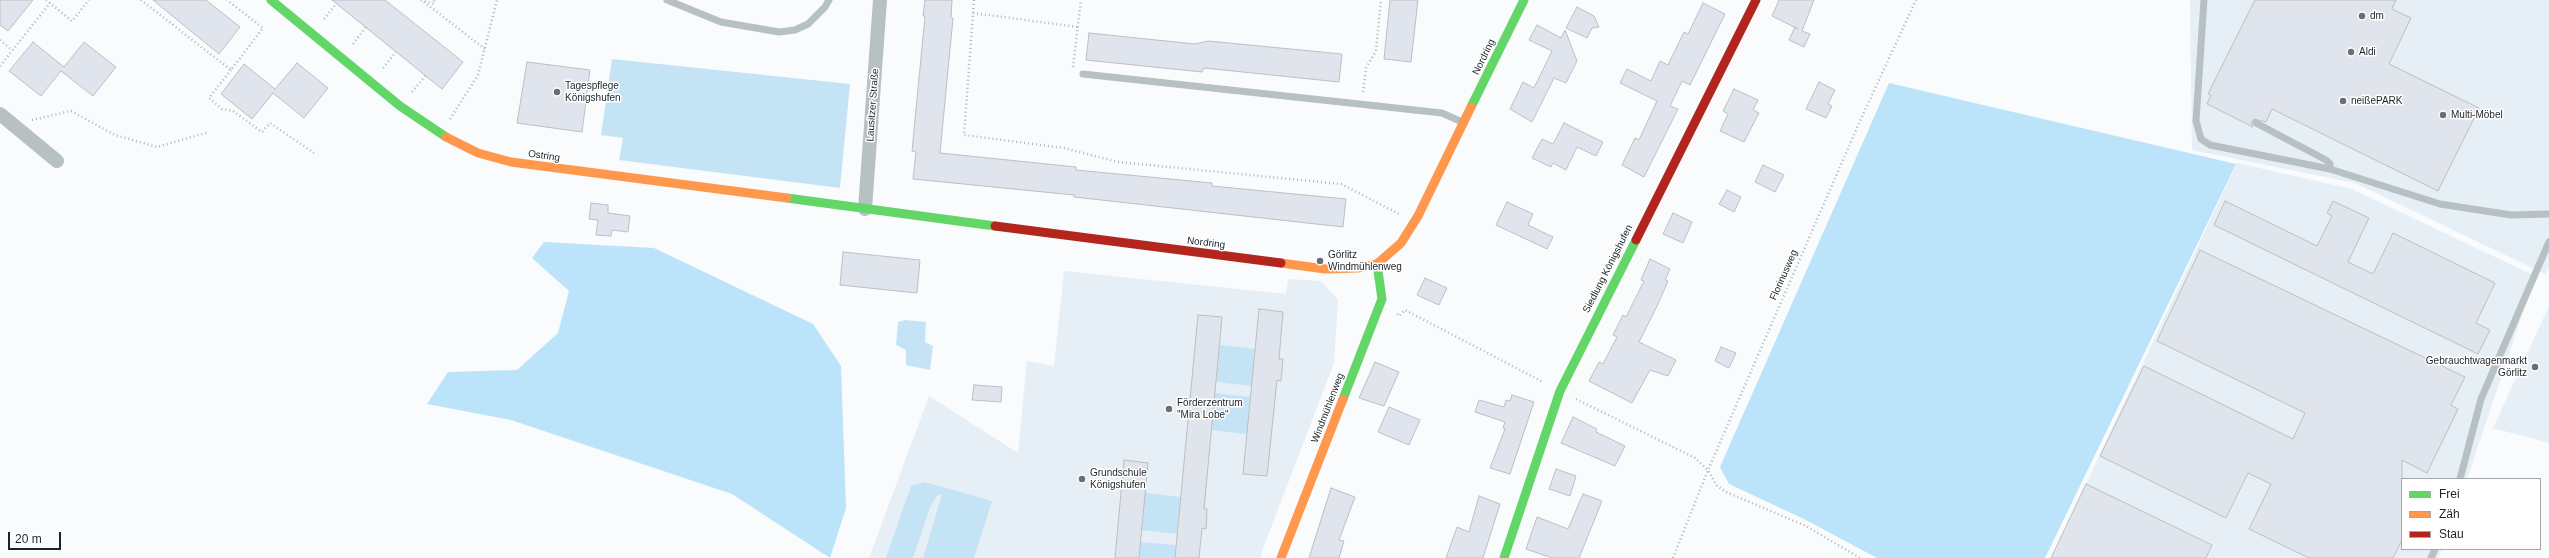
<!DOCTYPE html>
<html>
<head>
<meta charset="utf-8">
<style>
	body { margin:0 }
	#map { position:relative; width:2549px; height:558px; overflow:hidden; background:#f9fbfd; font-family:Arial,sans-serif }
	canvas { display:block }
	.legend { position:absolute; left:2401px; top:478px; width:140px; height:72px; box-sizing:border-box; background:#fff; border:1px solid #a4a7a9; margin:0; padding:5px 7px; list-style:none; font-size:12px; color:#1c2327 }
	.legend li { display:flex; align-items:center; gap:8px; height:20px }
	.legend b { width:20px; border:1px solid #a4a7a9 }
	.scale { position:absolute; left:8px; top:532px; width:53px; height:18px; box-sizing:border-box; border:2px solid #1c2327; border-top:0; padding-left:5px; font-size:12px; line-height:14px; white-space:nowrap; color:#1c2327; -webkit-text-stroke:3px #fff; paint-order:stroke }
</style>
</head>
<body>
<div id="map">
<canvas width="2549" height="558"></canvas>
<ul class="legend">
<li><b style="height:5px;background:#63d668"></b>Frei</li>
<li><b style="height:5px;background:#ff974d"></b>Zäh</li>
<li><b style="height:5px;background:#b3261e"></b>Stau</li>
</ul>
<div class="scale">20 m</div>
</div>
<script>
const context = document.querySelector('canvas').getContext('2d');
context.lineJoin = 'round';
function fill(path, color) { context.fillStyle = color; context.fill(path, 'evenodd'); }
const shape = rows => new Path2D(rows.map(r => 'M' + r).join(''));
function stroke(path, color, width, dash) { context.strokeStyle = color; context.lineWidth = width; context.lineCap = dash ? 'butt' : 'round'; context.setLineDash(dash || []); context.stroke(path); }
function write(font, color, halo, rows, align = 'center') {
  context.font = font + ' Arial,sans-serif'; context.lineWidth = 3; context.setLineDash([]); context.textBaseline = 'middle'; context.strokeStyle = halo; context.fillStyle = color; for (const [text, x, y, turn = 0] of rows) {
    context.save(); context.translate(x, y); context.rotate((+turn || 0) * Math.PI / 180); context.textAlign = isNaN(turn) ? turn : align; if (halo) context.strokeText(text, 0, 0); context.fillText(text, 0, 0); context.restore();
  }
}
const built = shape([
	[2190,0,2549,0,2549,268,2545,274,2355,183,2192,150],
	[2237,163,2352,189,2535,276,2467,479,2402,479,2402,549,2442,549,2438,558,2051,558],
	[1064,271,1286,294,1288,279,1321,281,1338,300,1334,363,1262,551,1261,558,869,558,929,396,1018,453,1027,361,1054,366],
	[2549,306,2549,443,2493,428]
]);
const green = shape([
	[612,59,850,84,840,188,619,160,623,138,601,135],
	[905,320,926,322,925,342,933,346,930,370,906,365,906,350,896,345,898,322],
	[1220,345,1256,349,1252,386,1216,382],
	[1214,393,1250,397,1247,434,1211,430],
	[925,482,992,501,974,558,923,558,942,494,937,496,930,507,913,558,886,558,911,486],
	[1145,493,1181,497,1177,534,1141,530],
	[1140,542,1176,545,1175,558,1139,558]
]);
const forest = shape([
	[1889,83,2236,164,2045,558,1877,558,1806,520,1729,484,1720,467],
	[544,242,654,248,813,324,841,366,846,508,830,558,732,494,511,420,427,404,448,372,517,370,558,333,569,291,532,258]
]);
const building = shape([
	[0,0,33,0,8,31,0,25,0,0],
	[153,0,206,0,240,27,219,54,153,0],
	[332,0,385,0,463,62,442,89,332,0],
	[925,0,952,0,951,18,953,18,940,153,1076,167,1076,170,1212,183,1212,186,1346,199,1343,227,1074,197,1074,195,913,179,916,152,912,151,925,16,923,16,925,0],
	[1390,0,1418,0,1411,62,1384,59,1390,0],
	[1779,0,1814,0,1802,31,1810,34,1804,47,1789,40,1795,27,1798,29,1772,16,1779,0],
	[2255,0,2396,0,2392,9,2411,18,2389,64,2479,108,2438,191,2272,109,2266,122,2254,119,2251,123,2253,127,2207,104,2211,95,2208,94,2255,0],
	[1703,3,1725,14,1690,85,1682,81,1670,106,1678,109,1644,177,1622,165,1635,138,1639,140,1657,101,1620,83,1627,69,1651,81,1660,61,1668,65,1684,32,1688,34,1703,3],
	[1577,7,1594,16,1599,27,1592,28,1587,38,1566,28,1577,7],
	[1537,25,1561,38,1565,30,1577,61,1566,83,1554,78,1532,122,1510,109,1523,82,1534,88,1552,51,1529,40,1537,25],
	[1089,33,1195,44,1208,41,1342,54,1339,82,1204,68,1202,72,1086,60,1089,33],
	[33,42,64,67,84,42,116,67,93,96,61,71,41,96,9,71,33,42],
	[527,62,590,70,582,132,517,123,527,62],
	[297,63,328,88,304,118,273,93,252,119,221,94,244,64,275,89,297,63],
	[1819,82,1835,90,1828,104,1832,106,1826,118,1806,109,1819,82],
	[1734,89,1758,100,1753,110,1759,113,1744,142,1720,131,1728,114,1723,111,1734,89],
	[1564,123,1603,142,1596,156,1577,147,1566,170,1553,163,1551,167,1532,158,1542,139,1553,144,1564,123],
	[1763,165,1784,175,1775,192,1755,182,1763,165],
	[1727,190,1741,197,1734,212,1719,204,1727,190],
	[2225,201,2317,246,2332,216,2327,213,2333,201,2369,218,2348,262,2373,274,2393,233,2495,283,2476,323,2490,330,2478,354,2214,225,2225,201],
	[1507,202,1533,214,1528,225,1553,237,1547,249,1496,225,1507,202],
	[591,203,608,205,608,213,630,216,628,232,612,230,611,236,596,235,598,220,589,219,591,203],
	[1673,213,1692,222,1683,243,1663,234,1673,213],
	[2200,250,2465,377,2451,405,2458,409,2427,473,2402,460,2402,540,2393,558,2309,558,2249,529,2271,484,2248,473,2226,518,2100,456,2144,366,2293,439,2305,413,2157,341,2200,250],
	[843,252,920,260,917,293,840,285,843,252],
	[1650,259,1670,269,1665,280,1668,281,1658,304,1639,342,1676,360,1668,376,1650,370,1632,403,1589,381,1599,362,1603,364,1617,337,1613,335,1623,315,1626,317,1644,281,1641,280,1650,259],
	[1425,278,1447,288,1439,305,1417,295,1425,278],
	[1259,309,1283,312,1279,359,1283,359,1281,381,1277,380,1267,476,1243,474,1259,309],
	[1198,315,1222,317,1204,509,1207,509,1206,529,1202,528,1199,558,1175,558,1198,315],
	[1721,347,1736,353,1729,368,1715,361,1721,347],
	[1375,362,1399,372,1384,406,1359,398,1375,362],
	[974,385,1002,387,1001,402,972,400,974,385],
	[1512,395,1534,402,1510,474,1490,468,1505,429,1503,428,1505,422,1475,412,1479,400,1504,407,1506,400,1510,401,1512,395],
	[1389,407,1420,420,1409,445,1378,432,1389,407],
	[1573,417,1597,429,1596,432,1625,446,1615,466,1561,443,1573,417],
	[1124,460,1148,463,1139,558,1115,558,1124,460],
	[1556,469,1576,476,1570,496,1549,489,1556,469],
	[2086,484,2212,545,2206,558,2051,558,2086,484],
	[1331,488,1355,497,1339,540,1344,541,1339,558,1309,558,1331,488],
	[1583,494,1602,501,1579,558,1552,558,1526,549,1537,517,1568,529,1583,494],
	[1479,496,1500,504,1483,558,1446,558,1457,527,1469,532,1479,496]
]);
const path = shape([
	[46,0,72,21,89,0],
	[141,0,231,70,263,28,227,0],
	[421,0,434,4,434,0],
	[974,0,964,135,1064,148,1118,162,1341,184,1399,214],
	[424,2,485,49],
	[973,13,1078,27],
	[324,19,336,4],
	[0,40,12,50],
	[353,44,366,27],
	[0,66,50,3],
	[1073,67,1081,0],
	[383,68,396,52],
	[231,70,209,98,222,109,233,111,262,132,270,123,314,153],
	[412,92,426,75],
	[1363,92,1366,68,1376,51,1381,0],
	[450,119,478,75,497,0],
	[32,120,71,111,115,135,157,147,209,132],
	[1397,314,1399,316,1405,310,1543,382],
	[1576,399,1695,458,1708,470,1716,485,1726,492,1806,526,1860,558],
	[1673,558,1708,470,1860,121,1916,0]
]);
const lane = shape([
	[667,0,721,22,779,32,795,30,808,24,825,7,829,0],
	[2204,0,2196,121,2201,139,2210,145,2330,169,2440,204,2511,215,2549,214],
	[1083,74,1442,113,1462,122],
	[2256,123,2326,160,2330,164,2330,169],
	[2460,479,2481,399,2549,242],
	[2431,558,2435,549]
]);
const street = shape([
	[0,114,57,161],
	[865,209,880,0]
]);
const fast = shape([
	[271,0,400,106,446,137],
	[1471,107,1524,0],
	[787,198,995,226],
	[1343,399,1382,299,1377,264],
	[1504,558,1560,391,1636,240]
]);
const slow = shape([
	[446,137,478,153,511,162,787,198],
	[1281,263,1325,269,1358,268,1377,264,1401,243,1418,216,1471,107],
	[1281,558,1343,399]
]);
const jam = shape([
	[995,226,1281,263],
	[1636,240,1756,0]
]);
const markers = [
	[2362,16,4,"#696f72"],
	[2351,52,4,"#696f72"],
	[557,92,4,"#696f72"],
	[2343,101,4,"#696f72"],
	[2443,115,4,"#696f72"],
	[1320,261,4,"#696f72"],
	[2535,367,4,"#696f72"],
	[1169,409,4,"#696f72"],
	[1082,479,4,"#696f72"]
];
const poiNames = [
	["dm",2370,16],
	["Aldi",2359,52],
	["Tagespflege",565,86],
	["Königshufen",565,98],
	["neißePARK",2351,101],
	["Multi-Möbel",2451,115],
	["Görlitz",1328,255],
	["Windmühlenweg",1328,267],
	["Gebrauchtwagenmarkt",2527,361,"right"],
	["Görlitz",2527,373,"right"],
	["Förderzentrum",1177,403],
	["\"Mira Lobe\"",1177,415],
	["Grundschule",1090,473],
	["Königshufen",1090,485]
];
const streetNames = [
	["Nordring",1484,57,-64],
	["Lausitzer Straße",873,105,-86],
	["Ostring",544,156,8],
	["Nordring",1206,243,7],
	["Siedlung Königshufen",1608,269,-63],
	["Florinusweg",1784,275,-66],
	["Windmühlenweg",1328,408,-69]
];
fill(built, '#e6eff5');
fill(green, '#c4e3f5');
fill(forest, '#bbe4fa');
fill(building, '#e0e4ec');
stroke(building, '#bcbfc3', 1);
stroke(path, '#afb6b7', 2.5, [1, 3]);
stroke(lane, '#b7c0c2', 7);
stroke(street, '#b7c0c2', 14);
stroke(fast, '#63d668', 9);
stroke(slow, '#ff974d', 9);
stroke(jam, '#b3261e', 9);
for (const [x, y, r, color] of markers) { const dot = new Path2D(); dot.arc(x, y, r, 0, 2 * Math.PI); context.fillStyle = color; context.fill(dot); stroke(dot, '#fff', 1.5); }
write('10px', '#1c2327', '#fff', poiNames, 'left');
write('10px', '#1c2327', '#fff', streetNames);
</script>
</body>
</html>
